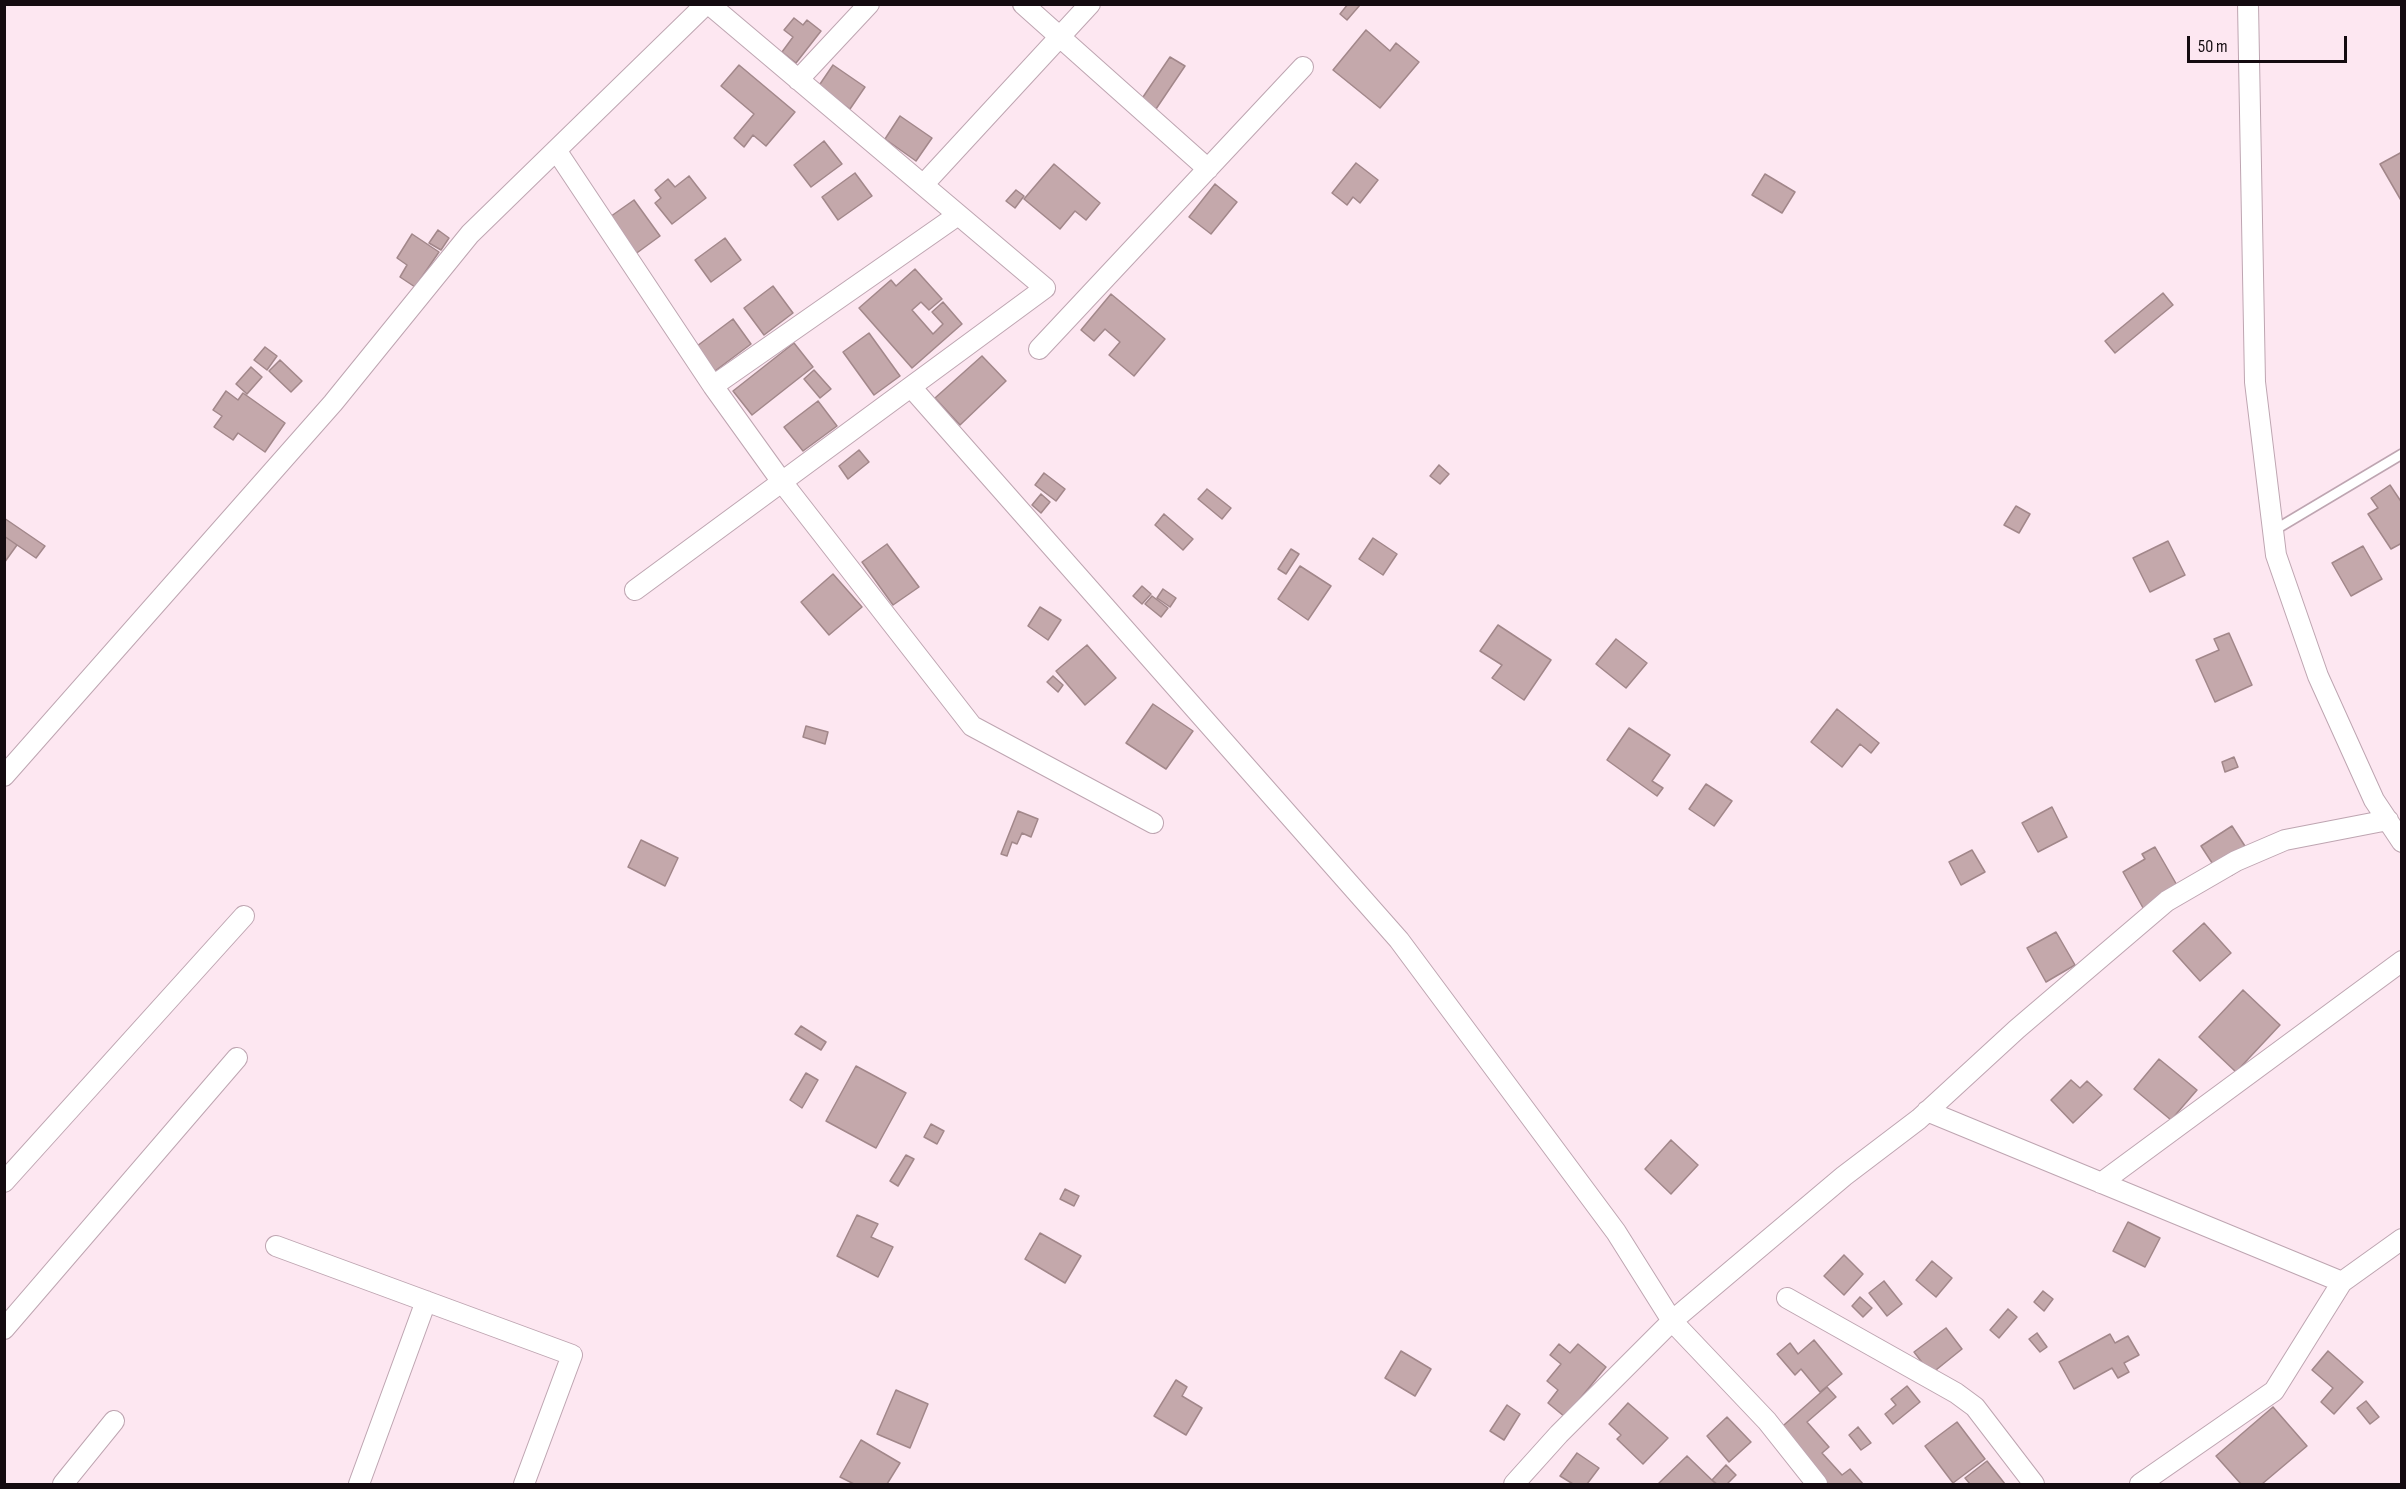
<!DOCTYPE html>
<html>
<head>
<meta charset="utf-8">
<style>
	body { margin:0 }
	#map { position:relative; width:2406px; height:1489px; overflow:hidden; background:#fde7f1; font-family:"Sofia Sans Condensed",sans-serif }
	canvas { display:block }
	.frame { position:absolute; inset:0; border:6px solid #140b10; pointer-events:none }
	.scale { position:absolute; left:2187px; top:36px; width:160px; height:27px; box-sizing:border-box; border:3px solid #140b10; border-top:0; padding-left:8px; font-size:18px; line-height:21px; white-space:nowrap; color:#140b10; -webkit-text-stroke:4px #fde7f1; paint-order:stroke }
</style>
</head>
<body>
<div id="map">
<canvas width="2406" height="1489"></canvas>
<div class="frame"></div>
<div class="scale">50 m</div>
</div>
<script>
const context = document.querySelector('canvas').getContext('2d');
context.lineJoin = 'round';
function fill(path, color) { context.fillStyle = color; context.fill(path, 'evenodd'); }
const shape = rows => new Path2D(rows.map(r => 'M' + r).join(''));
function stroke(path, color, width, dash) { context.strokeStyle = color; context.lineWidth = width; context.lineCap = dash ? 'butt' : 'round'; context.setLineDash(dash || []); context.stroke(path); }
const building = shape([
	[1348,4,1360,5,1347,20,1340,14,1348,4],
	[794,18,803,25,807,20,821,31,796,63,782,52,793,37,784,30,794,18],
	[1366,30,1390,51,1396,43,1419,62,1380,108,1333,70,1366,30],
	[1170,57,1185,66,1156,109,1141,100,1170,57],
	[739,65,795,112,766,146,753,135,744,147,734,138,754,114,721,86,739,65],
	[833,65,865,87,850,109,818,87,833,65],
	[900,116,932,138,916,161,885,139,900,116],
	[824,141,842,164,811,187,794,165,824,141],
	[2402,152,2402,202,2380,164,2402,152],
	[1356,163,1378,180,1360,203,1353,197,1347,205,1332,193,1356,163],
	[1054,164,1100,203,1086,220,1075,211,1060,229,1024,199,1054,164],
	[855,173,872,196,838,220,822,197,855,173],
	[1765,174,1795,192,1782,213,1752,195,1765,174],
	[689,176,706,198,672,224,655,203,661,198,655,190,668,179,675,187,689,176],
	[1215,184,1237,202,1211,234,1189,217,1215,184],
	[1016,190,1024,196,1015,208,1006,201,1016,190],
	[634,200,660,236,634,255,607,219,634,200],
	[438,230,449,238,441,250,429,243,438,230],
	[412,234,439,252,415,287,400,277,407,265,397,258,412,234],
	[725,238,741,260,711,282,695,260,725,238],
	[915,269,942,299,929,310,921,302,912,310,933,334,943,324,932,312,943,302,962,324,912,368,859,308,891,280,896,286,915,269],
	[773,286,793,313,764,335,744,308,773,286],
	[2163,293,2173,305,2115,353,2105,341,2163,293],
	[1111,294,1165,339,1134,376,1109,355,1120,342,1105,329,1094,341,1081,330,1111,294],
	[733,319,751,344,715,371,697,346,733,319],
	[869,333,900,376,874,395,843,352,869,333],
	[794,343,813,367,752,415,733,391,794,343],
	[265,347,277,356,267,370,254,360,265,347],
	[982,356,1006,381,960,425,935,398,982,356],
	[280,360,302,381,291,392,269,371,280,360],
	[251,367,262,377,247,394,236,384,251,367],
	[814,370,831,389,820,398,804,379,814,370],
	[226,391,238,400,243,393,285,423,265,452,238,433,233,440,214,427,222,416,213,410,226,391],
	[818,401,837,426,803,451,784,427,818,401],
	[859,450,869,462,848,479,839,466,859,450],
	[1439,465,1449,474,1440,484,1430,476,1439,465],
	[1044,473,1065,489,1056,501,1035,485,1044,473],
	[2390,485,2402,503,2402,543,2391,549,2368,514,2378,508,2371,498,2390,485],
	[1207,489,1231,508,1222,519,1198,499,1207,489],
	[1041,494,1050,502,1041,513,1032,505,1041,494],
	[2016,506,2030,514,2019,533,2004,525,2016,506],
	[1164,514,1193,539,1183,550,1155,525,1164,514],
	[4,518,45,546,36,558,4,536,4,518],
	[4,536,17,545,4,563,4,536],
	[1373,538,1397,554,1383,575,1359,559,1373,538],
	[2168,541,2185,575,2150,592,2133,558,2168,541],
	[887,544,919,587,893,605,862,562,887,544],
	[2363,546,2382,579,2351,596,2332,563,2363,546],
	[1291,549,1299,554,1286,574,1278,569,1291,549],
	[1300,566,1331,586,1308,620,1278,599,1300,566],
	[833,574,862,607,829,635,801,602,833,574],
	[1142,586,1151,594,1142,604,1133,596,1142,586],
	[1163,589,1176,598,1170,607,1157,598,1163,589],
	[1152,596,1168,608,1161,617,1145,604,1152,596],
	[1040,607,1061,620,1048,640,1028,626,1040,607],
	[1498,625,1551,660,1524,700,1492,678,1502,665,1480,651,1498,625],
	[2229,633,2252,685,2215,702,2196,660,2219,650,2214,639,2229,633],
	[1616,639,1647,663,1626,688,1596,664,1616,639],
	[1087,645,1116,678,1085,705,1056,671,1087,645],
	[1053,676,1063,685,1058,692,1047,682,1053,676],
	[1153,704,1193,731,1166,769,1126,743,1153,704],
	[1837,709,1879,743,1871,753,1860,744,1842,767,1811,742,1837,709],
	[806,726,828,732,825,744,803,737,806,726],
	[1629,728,1670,755,1652,781,1663,788,1657,796,1607,760,1629,728],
	[2234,757,2238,767,2225,772,2222,762,2234,757],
	[1706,784,1732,801,1714,826,1689,809,1706,784],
	[2052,807,2067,837,2038,852,2022,823,2052,807],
	[1018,811,1038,819,1031,837,1022,833,1017,844,1012,842,1007,856,1001,854,1018,811],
	[2232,826,2254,860,2232,875,2226,866,2218,872,2201,846,2232,826],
	[641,840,678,858,665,886,628,867,641,840],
	[2155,847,2178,887,2147,915,2123,872,2145,859,2142,854,2155,847],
	[1972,850,1985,872,1961,885,1949,862,1972,850],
	[2204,923,2231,953,2200,981,2173,951,2204,923],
	[2056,932,2075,965,2046,982,2027,948,2056,932],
	[2243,990,2280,1025,2236,1072,2199,1037,2243,990],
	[801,1026,826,1042,821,1050,795,1034,801,1026],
	[2159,1059,2197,1090,2171,1120,2134,1089,2159,1059],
	[856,1066,906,1093,876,1148,826,1121,856,1066],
	[806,1073,818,1080,802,1108,790,1100,806,1073],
	[2071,1080,2080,1088,2087,1081,2102,1095,2073,1123,2051,1100,2071,1080],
	[931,1124,944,1131,937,1144,924,1137,931,1124],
	[1671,1140,1698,1165,1671,1194,1645,1169,1671,1140],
	[906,1155,914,1159,898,1186,890,1181,906,1155],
	[1065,1189,1079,1196,1074,1206,1060,1199,1065,1189],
	[857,1215,878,1224,871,1237,893,1247,878,1277,837,1256,857,1215],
	[2128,1222,2160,1238,2145,1267,2113,1251,2128,1222],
	[1040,1233,1081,1256,1065,1283,1025,1259,1040,1233],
	[1844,1255,1863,1274,1844,1295,1824,1276,1844,1255],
	[1932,1261,1952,1278,1936,1297,1916,1280,1932,1261],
	[1884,1281,1902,1304,1887,1316,1869,1293,1884,1281],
	[2043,1291,2053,1299,2044,1311,2034,1302,2043,1291],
	[1860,1297,1872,1308,1863,1317,1852,1306,1860,1297],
	[2008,1309,2017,1317,1999,1338,1990,1330,2008,1309],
	[1946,1328,1962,1349,1931,1374,1914,1352,1946,1328],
	[2037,1333,2047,1347,2040,1352,2029,1339,2037,1333],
	[2110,1334,2115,1343,2128,1336,2139,1355,2124,1363,2129,1372,2118,1378,2112,1368,2074,1389,2059,1362,2110,1334],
	[1814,1340,1842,1374,1820,1392,1801,1369,1795,1375,1777,1354,1790,1343,1798,1354,1814,1340],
	[1559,1344,1570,1353,1578,1344,1606,1367,1565,1417,1548,1403,1558,1390,1547,1381,1561,1364,1550,1355,1559,1344],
	[1401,1351,1431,1369,1415,1396,1385,1378,1401,1351],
	[2328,1351,2363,1382,2334,1414,2321,1402,2333,1388,2312,1370,2328,1351],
	[1176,1380,1187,1387,1182,1396,1202,1408,1186,1435,1154,1416,1176,1380],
	[1907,1386,1920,1402,1893,1424,1885,1414,1896,1405,1891,1399,1907,1386],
	[1827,1387,1836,1397,1807,1422,1829,1447,1822,1453,1842,1475,1850,1469,1863,1484,1822,1484,1776,1432,1827,1387],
	[896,1390,928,1404,910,1448,877,1434,896,1390],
	[2366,1401,2379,1417,2370,1424,2357,1408,2366,1401],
	[1628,1403,1668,1438,1643,1464,1617,1439,1621,1435,1609,1424,1628,1403],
	[1507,1405,1520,1414,1504,1440,1490,1431,1507,1405],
	[2273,1407,2307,1446,2262,1484,2241,1484,2216,1456,2273,1407],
	[1727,1417,1751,1442,1729,1462,1707,1436,1727,1417],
	[1957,1422,1985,1459,1953,1483,1925,1446,1957,1422],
	[1858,1427,1871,1443,1861,1450,1849,1435,1858,1427],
	[861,1440,900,1463,887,1484,854,1484,840,1477,861,1440],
	[1577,1453,1599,1468,1587,1484,1573,1484,1560,1476,1577,1453],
	[1687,1456,1716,1484,1658,1484,1687,1456],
	[1987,1461,2005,1484,1970,1484,1965,1478,1987,1461],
	[1726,1465,1736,1475,1727,1484,1717,1484,1712,1480,1726,1465]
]);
const lane = shape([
	[2273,531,2402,454]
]);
const street = shape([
	[1023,4,1208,169],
	[2248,4,2255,382,2276,555,2318,676,2374,800,2402,842],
	[798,80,869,4],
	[556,150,713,386,782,482,972,726,1153,823],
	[923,185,1090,4],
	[1039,349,1303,67],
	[713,386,958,215],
	[911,387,1399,940,1616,1232,1672,1321,1767,1421,1817,1484],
	[635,590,1045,288,709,4],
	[4,776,333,403,470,234,706,4],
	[1927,1111,2342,1282],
	[4,1182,244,916],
	[2101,1183,2402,961],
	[276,1246,572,1355,524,1484],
	[1787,1298,1956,1393,1975,1407,2034,1484],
	[4,1329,237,1058],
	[63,1484,114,1421],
	[359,1484,426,1301],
	[1514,1484,1559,1434,1672,1321,1844,1176,1919,1119,2017,1029,2167,901,2236,861,2285,840,2388,820],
	[2140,1484,2274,1391,2342,1282,2402,1239]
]);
fill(building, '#c4a8ab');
stroke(building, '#a2878a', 1.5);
stroke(lane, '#bea5b1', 12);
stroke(street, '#bea5b1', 22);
stroke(lane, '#fff', 9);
stroke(street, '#fff', 20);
</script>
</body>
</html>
